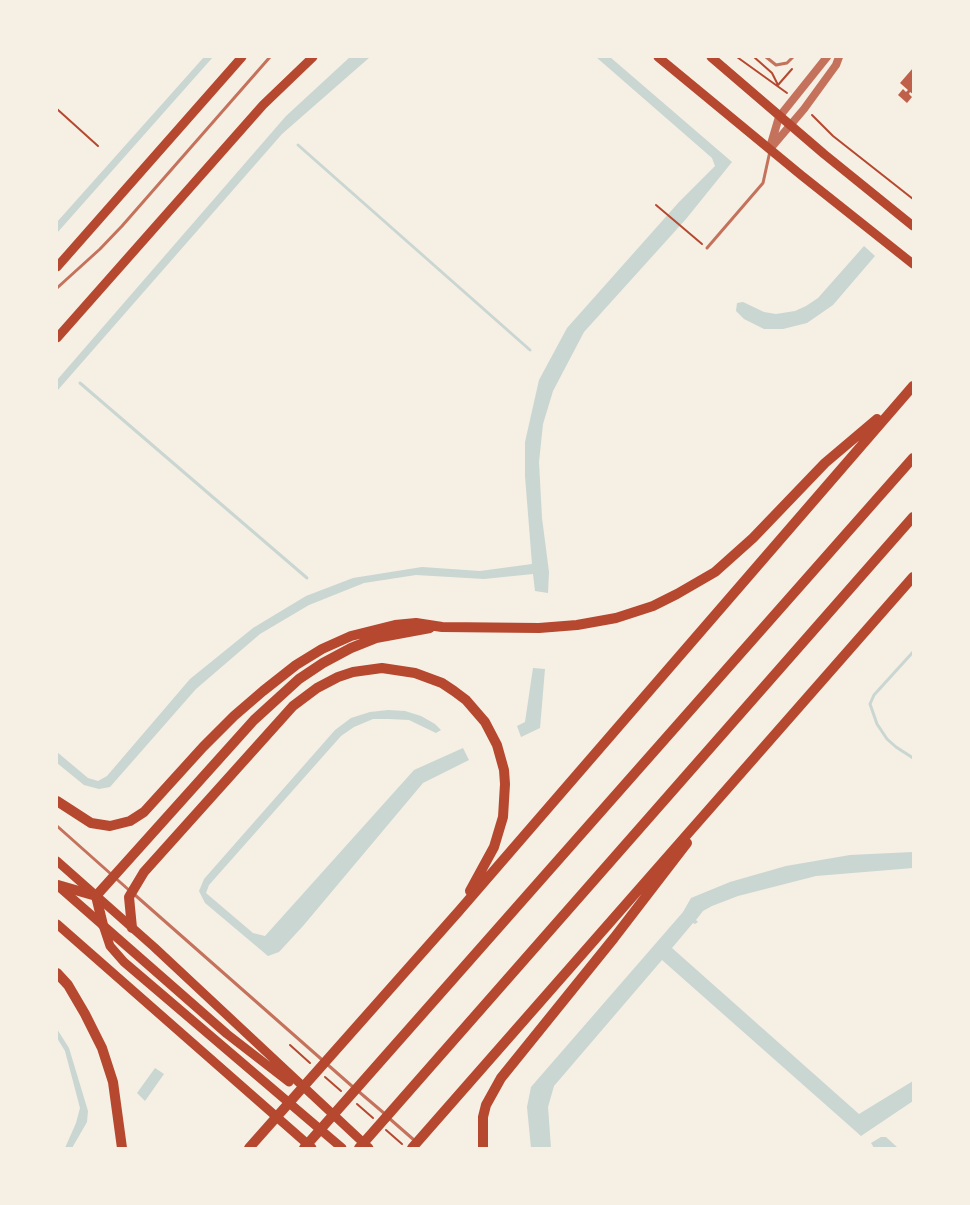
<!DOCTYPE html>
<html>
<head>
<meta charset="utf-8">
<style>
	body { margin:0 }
	#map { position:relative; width:970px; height:1205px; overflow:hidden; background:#f6efe4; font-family:"Noto Serif",serif }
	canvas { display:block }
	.frame { position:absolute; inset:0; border:58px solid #f6efe4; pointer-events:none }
</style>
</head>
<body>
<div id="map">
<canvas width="970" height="1205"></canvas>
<div class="frame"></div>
</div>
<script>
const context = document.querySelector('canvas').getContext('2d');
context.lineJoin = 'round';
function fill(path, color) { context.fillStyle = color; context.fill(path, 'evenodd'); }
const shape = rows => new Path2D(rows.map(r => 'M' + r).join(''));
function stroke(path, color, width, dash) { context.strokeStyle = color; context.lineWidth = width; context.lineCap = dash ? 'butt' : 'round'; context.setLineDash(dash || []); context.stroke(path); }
const water = shape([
	[204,57,213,57,57,233,57,222],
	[350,57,370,57,282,134,57,391,57,380,286,116],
	[596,57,610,57,732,162,686,219,584,332,553,391,543,424,539,462,542,518,549,572,548,593,535,591,533,574,484,579,416,575,364,583,309,605,260,634,196,689,110,787,99,789,84,785,57,763,57,752,88,778,98,781,107,776,190,679,253,628,306,596,353,578,422,567,480,571,532,564,525,476,525,442,539,380,567,328,679,202,715,166,712,158],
	[864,246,875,256,833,305,807,323,783,329,764,329,744,319,736,311,737,303,743,302,764,312,776,314,795,311,806,306,818,298],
	[533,668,545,669,540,728,521,737,517,726,525,722],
	[388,710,405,711,421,716,435,724,441,730,436,733,409,720,389,719,373,719,354,727,341,736,209,885,206,893,253,933,265,936,414,770,463,748,469,760,423,783,303,926,279,952,268,956,205,903,199,891,204,879,335,730,351,718,370,712],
	[913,852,913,868,816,876,738,896,712,906,703,911,696,920,698,922,695,924,693,923,672,948,859,1114,913,1081,913,1101,861,1136,662,960,554,1086,548,1107,551,1148,531,1148,527,1107,531,1087,683,912,691,898,730,882,786,866,850,855],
	[57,1029,69,1048,88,1111,87,1122,72,1148,65,1148,76,1123,80,1108,65,1051,57,1038],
	[155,1068,164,1074,145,1101,137,1093],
	[881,1137,886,1137,898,1148,874,1148,871,1143]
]);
const stream = shape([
	[298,145,530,350],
	[80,383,307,578],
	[913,652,874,695,870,704,877,724,887,739,896,747,913,758]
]);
const building = shape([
	[913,68,913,94,910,92,909,94,912,97,907,103,898,95,903,89,906,92,908,90,900,83]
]);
const path = shape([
	[737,57,787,93],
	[754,57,772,73,778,85],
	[778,85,792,69],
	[57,109,98,146],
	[812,115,833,136,913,199],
	[656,205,702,244],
	[290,1045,310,1063],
	[325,1077,341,1091],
	[357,1104,373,1118],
	[386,1130,402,1144]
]);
const service = shape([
	[766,57,776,65,787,63,793,57],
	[707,248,763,183,770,151],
	[57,288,100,249,122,226,270,57],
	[57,826,130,891],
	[135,895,353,1087],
	[358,1091,385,1114],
	[390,1119,414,1140]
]);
const tertiary = shape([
	[771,144,779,117,827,57],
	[770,149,804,109,836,65,839,57]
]);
const trunk = shape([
	[658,57,801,175,913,264],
	[711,57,824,154,913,226],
	[57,267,242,57],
	[57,338,263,105,313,57],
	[57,861,154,947,369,1148],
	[57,885,227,1034,289,1082],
	[57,924,312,1148],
	[103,925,110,946,124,962,342,1148]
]);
const motorway = shape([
	[57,801,91,823,110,826,130,821,144,812,203,747,234,716,263,691,296,665,322,649,351,636,395,625,416,623,442,627,539,628,577,625,616,618,653,606,677,594,715,572,753,538,825,463,877,419],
	[58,885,96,896],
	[96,896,254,720,299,679,323,663,351,648,376,638,430,628],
	[96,896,103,925],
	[132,928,129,897,144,872,293,706,317,688,338,677,353,672,382,668,415,673,442,683,454,691,466,700,485,722,497,745,504,770,505,784,503,817,494,847,470,891],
	[57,973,68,985,85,1014,102,1048,113,1082,122,1148],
	[249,1148,459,911,913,386],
	[304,1148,913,458],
	[359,1148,913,517],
	[412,1148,913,577],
	[483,1148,483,1117,486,1105,501,1078,614,938,687,843]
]);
fill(water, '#c9d6d2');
stroke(stream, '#c9d6d2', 3);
fill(building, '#bf614a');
stroke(path, '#b5482f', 2);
stroke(service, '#c5725c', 3);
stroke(tertiary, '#c5725c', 8);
stroke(trunk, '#b5482f', 9);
stroke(motorway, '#b5482f', 10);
</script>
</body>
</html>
